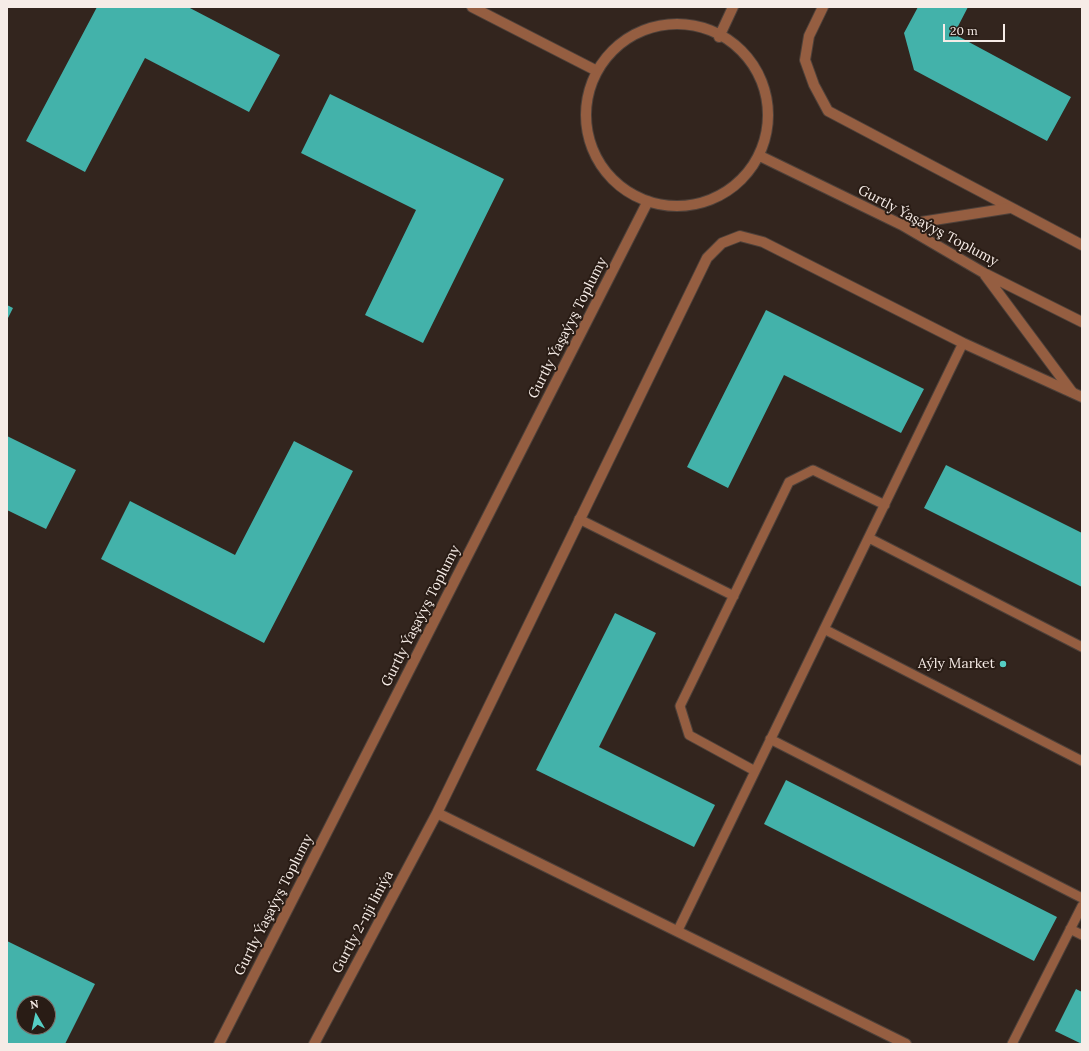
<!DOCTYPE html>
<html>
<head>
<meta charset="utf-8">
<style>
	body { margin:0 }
	#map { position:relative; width:1089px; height:1051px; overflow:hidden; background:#33251e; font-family:Lora,serif }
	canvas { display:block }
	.frame { position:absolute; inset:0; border:8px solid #f6ece7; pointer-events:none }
	.north { position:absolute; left:16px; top:995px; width:40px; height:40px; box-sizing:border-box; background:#291c15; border:1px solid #7b6f69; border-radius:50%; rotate:351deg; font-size:11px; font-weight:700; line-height:16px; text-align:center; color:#f6ece7 }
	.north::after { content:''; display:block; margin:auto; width:14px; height:18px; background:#55cec4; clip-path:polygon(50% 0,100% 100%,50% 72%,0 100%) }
	.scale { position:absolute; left:943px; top:24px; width:62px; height:18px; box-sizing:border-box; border:2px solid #f6ece7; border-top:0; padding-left:5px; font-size:12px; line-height:14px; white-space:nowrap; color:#f6ece7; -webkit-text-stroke:3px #291c15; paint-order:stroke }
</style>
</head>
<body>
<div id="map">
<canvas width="1089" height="1051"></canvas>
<div class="frame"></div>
<div class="north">N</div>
<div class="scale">20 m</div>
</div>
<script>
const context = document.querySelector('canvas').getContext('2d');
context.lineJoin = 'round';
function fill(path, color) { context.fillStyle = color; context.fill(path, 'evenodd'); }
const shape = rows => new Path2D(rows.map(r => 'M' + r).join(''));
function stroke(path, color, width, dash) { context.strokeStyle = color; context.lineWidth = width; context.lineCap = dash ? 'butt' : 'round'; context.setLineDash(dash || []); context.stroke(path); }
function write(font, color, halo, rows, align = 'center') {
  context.font = font + ' Lora,serif'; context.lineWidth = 4; context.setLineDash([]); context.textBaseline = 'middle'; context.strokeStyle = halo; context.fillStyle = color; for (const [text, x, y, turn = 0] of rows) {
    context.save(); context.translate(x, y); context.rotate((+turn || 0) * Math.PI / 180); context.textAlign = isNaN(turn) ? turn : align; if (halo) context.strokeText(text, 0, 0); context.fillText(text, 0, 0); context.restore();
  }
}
const building = shape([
	[97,7,188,7,280,55,249,112,145,58,85,172,26,141],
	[918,7,968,7,954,34,1071,97,1047,141,914,70,904,33],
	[330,94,504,179,423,343,365,315,416,210,301,153],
	[7,305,13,308,7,320],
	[766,310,924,389,901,433,784,375,728,488,687,467],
	[7,436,76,470,46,529,7,510],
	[294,441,353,471,264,643,101,559,130,501,235,555],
	[946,465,1082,533,1082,587,924,508],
	[615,613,656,633,599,747,715,805,694,847,536,770],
	[786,780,1057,917,1034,961,764,824],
	[7,941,95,984,65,1044,7,1044],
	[24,1003,48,1003,48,1027,24,1027],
	[1076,989,1082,992,1082,1044,1055,1031]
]);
const service = shape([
	[579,519,734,596],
	[869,538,1082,647],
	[824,629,1082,761],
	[770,739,1082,898],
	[755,771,689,735,680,706,789,482,813,470,885,505],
	[1070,929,1082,935],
	[678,930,963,343],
	[1012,1044,1082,906]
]);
const minor = shape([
	[823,7,809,36,805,60,814,85,828,111,1082,245],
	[437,813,906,1044],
	[314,1044,437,813,707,258,722,243,740,236,763,242,963,343,1082,397]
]);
const tertiary = shape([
	[472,7,597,71],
	'586 115a91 91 0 1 1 182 0a91 91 0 1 1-182 0Z',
	[719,37,733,7],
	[760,156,902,225,984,273,1082,322],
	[902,225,1010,208],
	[985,275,1072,392],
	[219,1044,648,201]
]);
const markers = [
	[1003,664,4,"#55cec4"]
];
const streetNames = [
	["Gurtly Ýaşaýyş Toplumy",928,226,28],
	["Gurtly Ýaşaýyş Toplumy",568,328,-63],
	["Gurtly Ýaşaýyş Toplumy",421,616,-63],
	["Gurtly Ýaşaýyş Toplumy",274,905,-63],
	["Gurtly 2-nji liniýa",363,922,-62]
];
const poiNames = [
	["Aýly Market",995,664]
];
fill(building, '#43b2aa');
stroke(service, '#4e413a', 11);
stroke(minor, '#4e413a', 12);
stroke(tertiary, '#4e413a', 12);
stroke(service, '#955e41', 9);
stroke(minor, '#955e41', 10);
stroke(tertiary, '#955e41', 10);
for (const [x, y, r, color] of markers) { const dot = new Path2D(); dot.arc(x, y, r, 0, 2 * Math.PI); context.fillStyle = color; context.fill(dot); stroke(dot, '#291c15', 1.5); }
write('14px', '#f6ece7', '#291c15', streetNames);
write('14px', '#f6ece7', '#291c15', poiNames, 'right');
</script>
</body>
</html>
